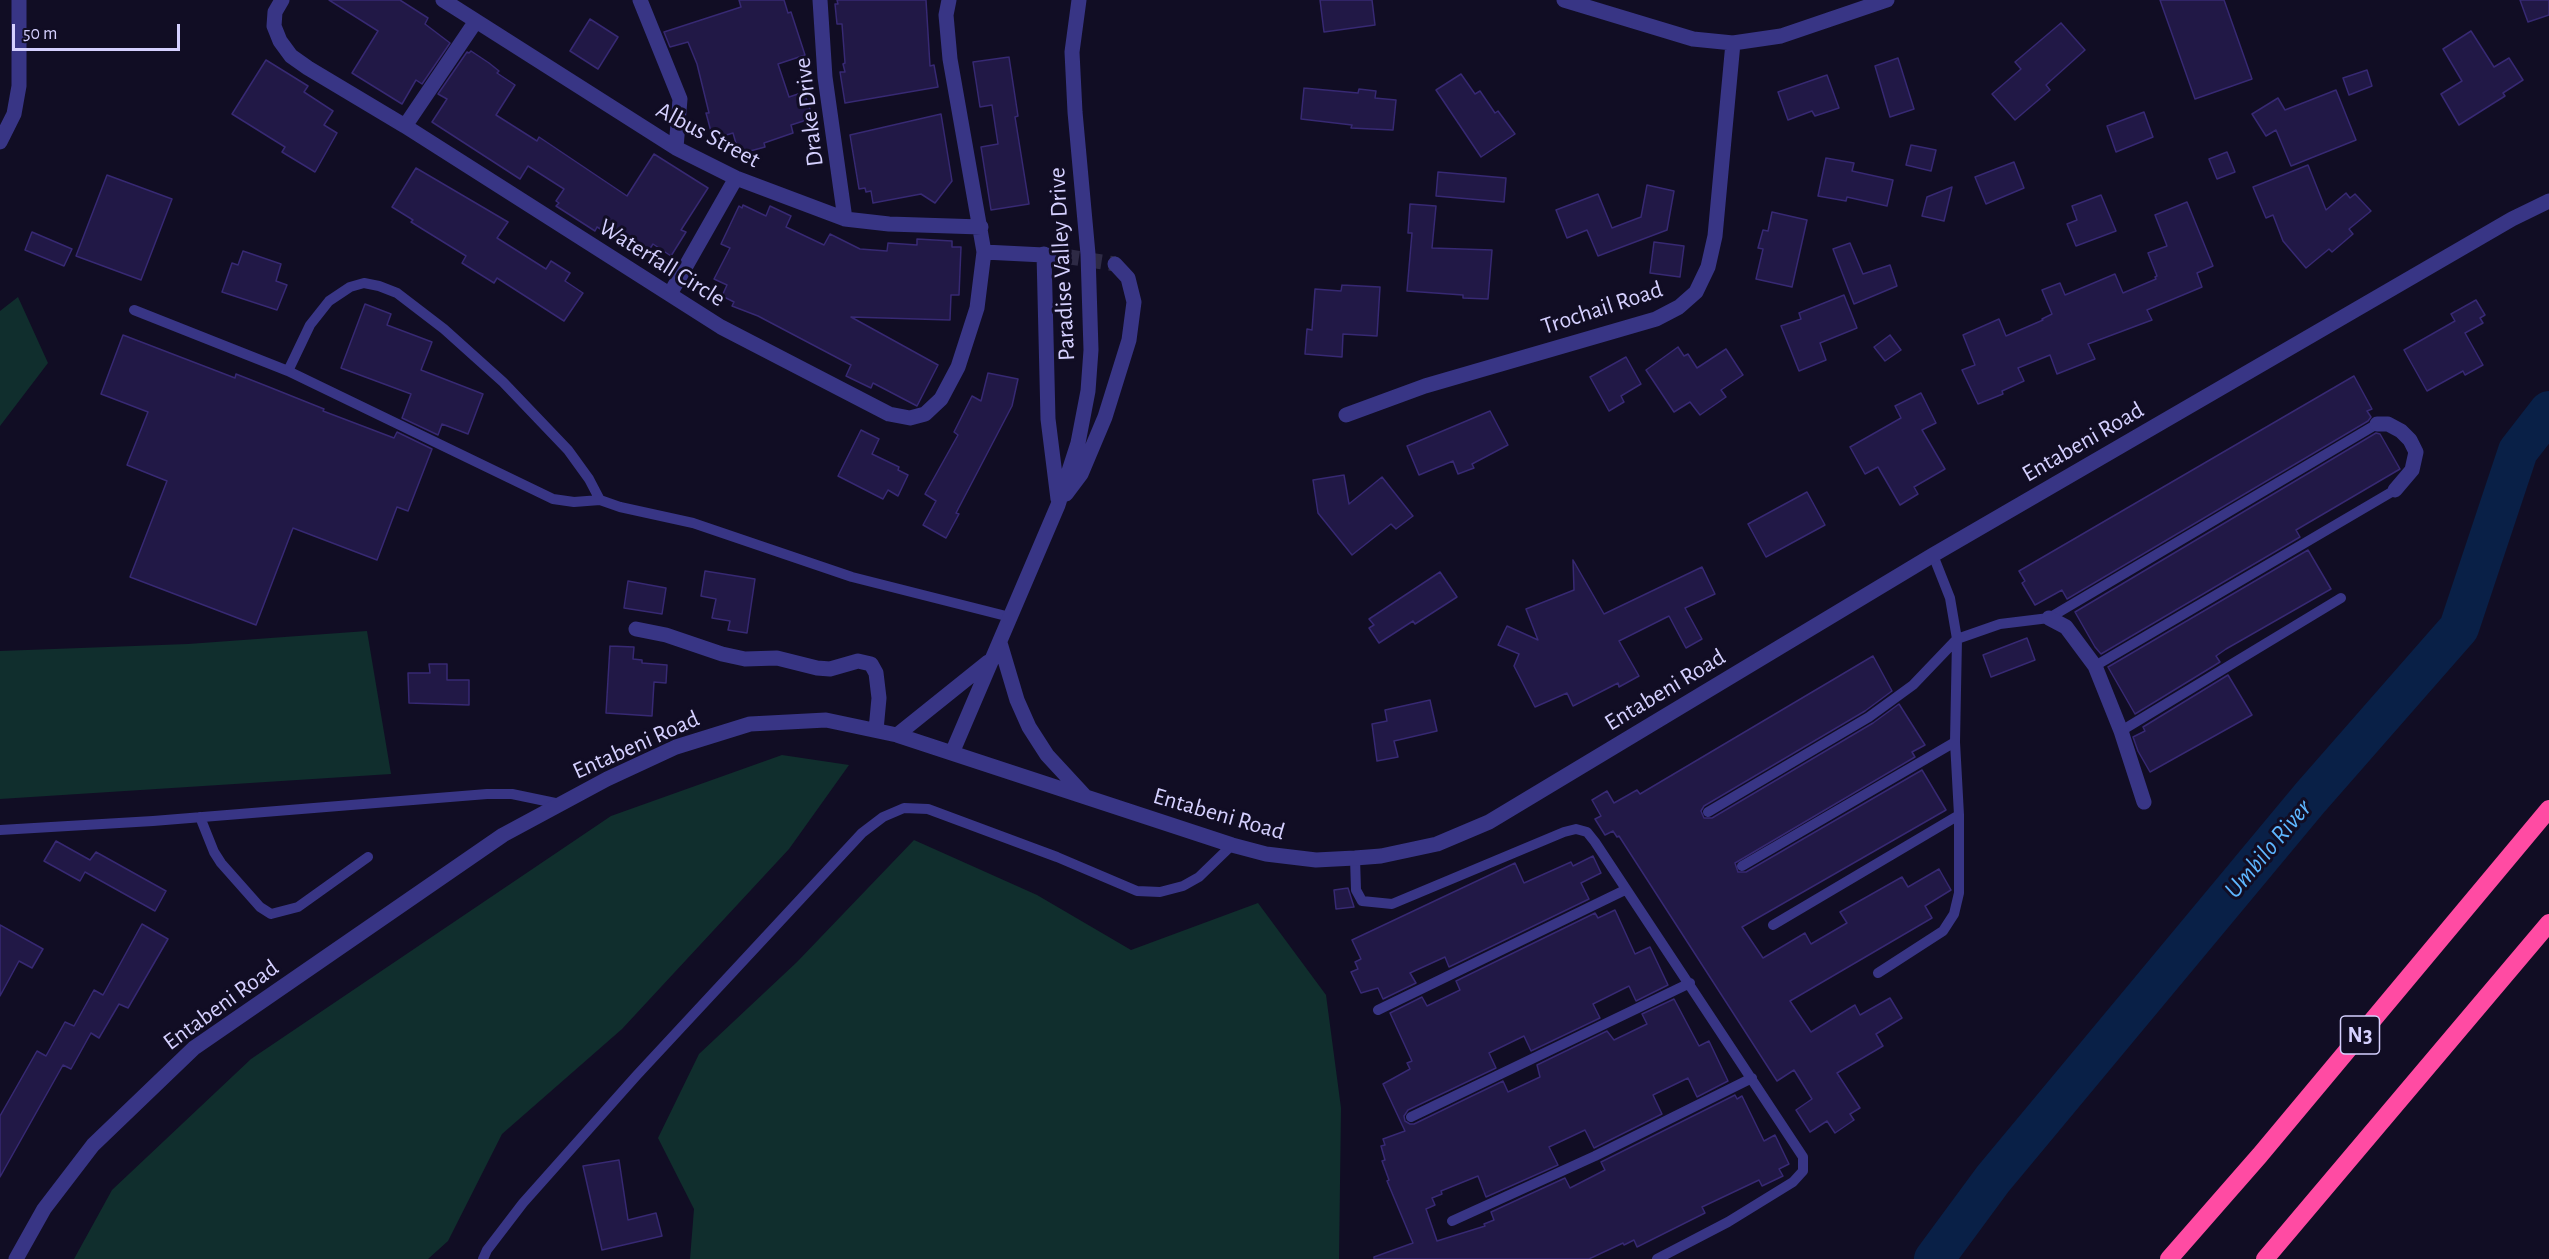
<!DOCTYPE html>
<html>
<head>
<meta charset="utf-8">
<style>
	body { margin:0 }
	#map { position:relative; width:2549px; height:1259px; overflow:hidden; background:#110d24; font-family:"Alegreya Sans",sans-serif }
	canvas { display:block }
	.scale { position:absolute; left:12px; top:24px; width:168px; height:27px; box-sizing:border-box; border:3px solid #d5d0ff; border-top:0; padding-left:8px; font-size:18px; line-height:21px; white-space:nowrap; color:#d5d0ff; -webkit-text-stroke:4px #110d24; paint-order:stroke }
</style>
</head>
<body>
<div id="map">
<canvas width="2549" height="1259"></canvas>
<div class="scale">50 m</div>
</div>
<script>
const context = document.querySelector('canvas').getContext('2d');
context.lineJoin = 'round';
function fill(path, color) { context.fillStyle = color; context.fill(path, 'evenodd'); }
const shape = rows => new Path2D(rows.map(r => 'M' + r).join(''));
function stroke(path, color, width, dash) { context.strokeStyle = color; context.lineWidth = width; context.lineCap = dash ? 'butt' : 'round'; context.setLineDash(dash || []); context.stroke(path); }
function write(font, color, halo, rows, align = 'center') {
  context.font = font + ' "Alegreya Sans",sans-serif'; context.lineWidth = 6; context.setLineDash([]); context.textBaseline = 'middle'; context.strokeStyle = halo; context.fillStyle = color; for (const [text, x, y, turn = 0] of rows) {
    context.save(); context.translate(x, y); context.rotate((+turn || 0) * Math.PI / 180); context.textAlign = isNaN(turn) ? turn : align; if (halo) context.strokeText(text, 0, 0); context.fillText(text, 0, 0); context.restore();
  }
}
const green = shape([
	[18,297,48,363,0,426,0,311],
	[367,631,391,774,0,799,0,651,188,644],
	[782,755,849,765,789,849,622,1029,502,1134,448,1241,428,1259,74,1259,112,1190,251,1059,611,816],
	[914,840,1037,895,1131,950,1258,903,1326,995,1341,1108,1339,1259,690,1259,694,1209,658,1138,699,1054,797,962]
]);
const river = shape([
	[1934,1259,1993,1179,2310,798,2459,628,2518,451,2549,411]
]);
const building = shape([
	[329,0,400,0,428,18,425,24,450,43,422,84,416,80,402,104,352,73,378,31,329,0],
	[739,0,784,0,788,13,791,12,805,55,778,64,789,97,804,92,813,118,791,125,793,133,764,143,765,147,739,154,733,133,713,139,706,113,709,113,697,64,688,42,670,47,664,32,741,7,739,0],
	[837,0,926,0,930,66,934,65,938,87,845,103,840,72,845,72,843,64,845,63,842,24,837,24,835,4,838,4,837,0],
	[1320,0,1372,0,1375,25,1324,32,1320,0],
	[2160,0,2224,0,2252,79,2195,99,2160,0],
	[2520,0,2549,0,2549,15,2528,22,2520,0],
	[590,19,618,37,598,69,570,51,590,19],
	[2061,23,2085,50,2046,85,2050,90,2015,120,1992,94,2021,69,2015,62,2061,23],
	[2471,31,2494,67,2509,58,2523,80,2503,93,2505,96,2459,125,2441,94,2462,81,2443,49,2471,31],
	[471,51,489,63,499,71,497,73,515,85,496,115,537,141,539,137,627,196,654,154,708,188,681,230,686,232,671,256,653,244,645,256,597,227,595,231,556,206,559,203,556,201,564,189,528,166,520,179,432,122,447,99,438,94,467,52,469,53,471,51],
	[1009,57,1018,116,1015,117,1029,204,991,210,981,147,998,144,992,105,980,107,973,62,1009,57],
	[1898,58,1914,109,1890,117,1875,66,1898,58],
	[266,60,308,86,304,92,333,111,324,125,337,133,315,172,282,152,285,147,232,114,266,60],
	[2367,70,2372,86,2349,95,2343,78,2367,70],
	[1461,74,1475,94,1480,91,1495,113,1498,111,1515,134,1481,157,1436,90,1461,74],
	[1827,75,1839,108,1815,116,1812,111,1788,120,1778,92,1827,75],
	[1304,88,1358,93,1359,89,1376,91,1375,98,1396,100,1393,130,1351,128,1352,125,1301,119,1304,88],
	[2336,90,2356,140,2291,166,2276,130,2266,136,2252,114,2278,98,2285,110,2336,90],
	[2144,112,2153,137,2116,152,2107,126,2144,112],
	[941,114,952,181,935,203,921,194,873,203,871,191,866,192,865,188,859,189,850,135,941,114],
	[1911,145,1936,150,1931,171,1906,165,1911,145],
	[2227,152,2235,172,2217,179,2209,159,2227,152],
	[1826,158,1854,163,1852,171,1893,180,1887,206,1847,197,1846,201,1818,196,1826,158],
	[2014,162,2024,188,1986,204,1975,177,2014,162],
	[2308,165,2326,210,2346,193,2350,198,2355,194,2371,211,2349,229,2353,234,2332,252,2329,249,2306,268,2283,241,2273,215,2266,218,2253,187,2308,165],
	[416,168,508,222,497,238,546,269,551,261,570,273,565,281,583,293,564,321,497,278,494,283,462,263,466,256,411,222,413,220,392,207,416,168],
	[1438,172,1506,178,1504,202,1436,196,1438,172],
	[107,175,172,199,141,280,76,256,107,175],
	[1647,185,1674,191,1667,230,1598,256,1587,230,1567,238,1556,210,1598,194,1612,228,1641,217,1647,185],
	[1952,187,1944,221,1922,216,1927,197,1952,187],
	[2101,195,2116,231,2076,246,2067,224,2077,220,2072,206,2101,195],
	[2187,202,2213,266,2197,273,2202,287,2147,310,2152,320,2088,344,2095,359,2057,374,2050,355,2018,368,2024,381,2002,391,2003,394,1978,404,1962,370,1975,365,1963,335,1999,319,2006,336,2043,320,2042,319,2052,314,2042,290,2060,283,2065,295,2115,274,2123,293,2156,279,2155,277,2157,276,2148,253,2167,246,2155,215,2187,202],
	[1410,204,1436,206,1432,248,1492,250,1488,299,1463,298,1463,295,1407,291,1412,233,1408,233,1410,204],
	[743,205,766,216,770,206,791,216,786,227,824,245,830,234,860,249,887,251,888,243,917,245,917,239,952,241,952,247,961,247,959,295,951,295,950,320,851,317,938,365,917,406,873,383,871,388,846,376,851,365,758,316,732,306,734,302,722,296,727,285,714,279,730,248,721,244,739,206,742,208,743,205],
	[1772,212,1807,220,1792,287,1756,279,1763,249,1758,248,1763,230,1768,231,1772,212],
	[32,232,72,249,64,266,25,250,32,232],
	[1654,242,1684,246,1680,277,1650,273,1654,242],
	[1850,243,1863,274,1890,265,1897,286,1854,304,1833,249,1850,243],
	[243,251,281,264,276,281,287,285,277,310,222,292,232,263,238,265,243,251],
	[1342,285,1380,287,1377,336,1343,334,1342,357,1305,354,1307,329,1312,330,1315,289,1341,291,1342,285],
	[1844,295,1857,328,1820,343,1826,360,1799,371,1781,326,1801,319,1799,313,1844,295],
	[2476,300,2485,315,2480,318,2483,323,2465,333,2483,365,2465,375,2463,371,2427,391,2404,350,2455,321,2451,314,2476,300],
	[365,304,391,314,387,325,432,342,421,370,483,394,468,434,442,424,438,435,402,418,411,394,341,368,365,304],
	[123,335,235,378,236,374,269,387,324,409,323,411,394,438,397,432,432,449,408,511,397,507,377,560,293,528,256,625,130,577,167,481,127,465,148,412,101,394,123,335],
	[1890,335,1901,350,1885,361,1874,347,1890,335],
	[1678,347,1684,356,1688,354,1697,368,1726,349,1743,375,1721,390,1726,397,1700,415,1690,402,1674,412,1646,370,1678,347],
	[1626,357,1641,384,1621,396,1624,402,1609,411,1590,377,1626,357],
	[988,373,1018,379,1012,406,956,513,959,514,946,538,923,525,936,501,925,494,958,435,954,432,972,396,981,401,988,373],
	[2354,376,2372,409,2367,411,2371,417,2368,421,2067,599,2062,590,2035,605,2022,583,2025,581,2019,571,2354,376],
	[1921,393,1936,423,1922,430,1945,469,1914,487,1918,494,1900,505,1878,467,1865,474,1850,447,1901,418,1895,406,1921,393],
	[1490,411,1508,445,1472,464,1474,468,1458,474,1453,461,1419,475,1407,446,1490,411],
	[861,430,879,439,872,454,899,467,898,470,908,475,898,496,888,490,883,499,838,476,861,430],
	[2376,433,2380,434,2400,469,2296,530,2300,537,2101,654,2095,647,2075,612,2376,433],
	[1344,475,1349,504,1382,477,1413,516,1396,529,1391,524,1352,555,1318,513,1313,480,1344,475],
	[1807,492,1825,525,1766,557,1748,524,1807,492],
	[2308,550,2331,589,2226,649,2216,656,2220,662,2135,714,2108,667,2308,550],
	[1573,560,1604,614,1702,567,1715,594,1685,608,1702,639,1686,648,1669,616,1619,641,1639,676,1619,687,1618,683,1573,706,1567,693,1535,707,1514,666,1519,654,1498,645,1507,626,1538,640,1526,609,1574,590,1573,560],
	[705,571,755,579,747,633,728,630,730,621,712,618,716,599,701,596,705,571],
	[1440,572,1457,597,1415,624,1413,621,1379,643,1369,628,1374,625,1369,619,1440,572],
	[628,581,666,588,662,614,624,608,628,581],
	[2027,638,2035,660,1991,677,1983,655,2027,638],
	[610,646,634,647,633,659,642,660,642,663,667,665,666,683,654,682,652,716,606,713,610,646],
	[1873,656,1892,691,1865,711,1704,806,1701,811,1704,818,1712,818,1873,723,1899,704,1925,745,1912,752,1915,757,1735,863,1738,872,1746,872,1922,770,1946,810,1742,927,1763,958,1805,933,1811,944,1847,923,1840,912,1902,877,1908,887,1939,869,1951,890,1925,906,1932,918,1790,1001,1811,1032,1855,1005,1860,1015,1890,998,1902,1018,1876,1034,1883,1046,1837,1073,1860,1108,1850,1114,1854,1120,1835,1133,1827,1121,1810,1132,1796,1110,1812,1099,1794,1070,1777,1081,1619,836,1617,837,1613,831,1605,835,1595,819,1601,816,1592,800,1607,791,1614,803,1637,790,1640,794,1873,656],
	[429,664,447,664,447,680,469,680,469,705,409,703,408,673,430,673,429,664],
	[2228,675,2252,715,2150,772,2138,751,2133,737,2145,731,2143,727,2228,675],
	[1430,700,1437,731,1394,741,1398,757,1377,761,1372,724,1387,721,1385,710,1430,700],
	[56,841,90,860,96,852,166,891,155,911,85,872,80,881,44,861,56,841],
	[1593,856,1601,873,1581,883,1589,899,1449,967,1445,957,1410,973,1416,983,1383,999,1378,988,1361,993,1351,972,1358,969,1355,962,1361,959,1352,940,1515,863,1524,883,1571,862,1573,866,1593,856],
	[1348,888,1354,907,1336,909,1334,890,1348,888],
	[1615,910,1635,954,1650,947,1668,985,1636,1001,1629,986,1593,1004,1600,1018,1531,1051,1524,1036,1489,1053,1496,1068,1408,1110,1404,1116,1405,1121,1410,1124,1414,1124,1503,1081,1508,1092,1540,1077,1537,1065,1607,1031,1614,1040,1647,1024,1642,1014,1674,999,1699,1046,1709,1041,1728,1081,1697,1097,1688,1078,1653,1095,1662,1114,1594,1148,1585,1130,1549,1147,1558,1165,1486,1197,1478,1176,1441,1191,1442,1194,1432,1198,1435,1205,1426,1209,1437,1241,1485,1226,1484,1224,1494,1220,1491,1212,1565,1178,1570,1188,1605,1170,1601,1162,1735,1095,1737,1099,1742,1096,1764,1141,1775,1135,1789,1164,1779,1169,1783,1176,1762,1186,1759,1180,1702,1207,1705,1213,1637,1247,1634,1240,1624,1245,1623,1243,1589,1259,1374,1259,1374,1257,1413,1243,1387,1181,1389,1180,1382,1161,1385,1160,1381,1146,1385,1145,1383,1139,1405,1131,1383,1084,1410,1069,1407,1063,1412,1061,1390,1013,1422,997,1427,1006,1460,990,1456,981,1595,913,1598,918,1615,910],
	[142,924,168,939,128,1008,119,1004,99,1038,91,1033,71,1069,63,1065,0,1177,0,1116,37,1051,46,1056,65,1022,74,1026,94,990,103,995,142,924],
	[0,925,43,949,32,968,19,961,0,996,0,925],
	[619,1160,628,1220,656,1213,662,1236,602,1250,583,1166,619,1160]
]);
const streetTunnel = shape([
	[1064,256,1115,264]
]);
const lane = shape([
	[134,310,288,371,553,499,574,502,600,500],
	[288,371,310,325,329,301,350,287,364,283,379,286,397,293,444,329,503,382,568,450,589,479,600,500,620,507,693,523,852,577,1010,617],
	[2095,666,2395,490],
	[2121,731,2341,598],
	[1708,812,1869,717,1913,685,1957,639,2000,624,2049,618,2377,424],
	[200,817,214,852,221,863,260,907,271,914,298,907,368,857],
	[0,830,153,821,487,794,512,794,560,804],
	[1355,858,1356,890,1362,901,1392,904,1564,832,1576,829,1587,832,1595,842,1803,1157,1803,1171,1793,1182,1728,1222,1657,1259],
	[1742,866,1955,742],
	[1773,925,1959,815],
	[1878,973,1943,931,1954,914,1959,893,1959,815,1955,742,1957,639,1950,598,1933,555],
	[1378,1010,1625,890],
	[1411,1117,1690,983],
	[1452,1221,1595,1156,1752,1078],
	[483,1259,487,1250,523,1203,637,1075,862,833,883,817,904,808,928,809,1057,857,1137,891,1160,892,1183,886,1199,877,1232,845]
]);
const street = shape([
	[282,0,275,12,274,26,280,41,291,56,308,68,405,126,721,327,889,414,910,418,925,414,941,399,958,367,977,308,984,252,950,59,946,15,949,0],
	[443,0,676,148,736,178,845,219,889,224,981,227],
	[640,0,680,99,676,148],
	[820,0,825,77,845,219],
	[1564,0,1693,39,1733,43,1781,36,1887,0],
	[405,126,476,21],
	[0,142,14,114,19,86,19,0],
	[984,252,1064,256],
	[1044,254,1048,419,1058,499],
	[670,294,736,178],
	[1346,415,1425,386,1656,319,1679,307,1696,292,1708,267,1715,236,1733,43],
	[2377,424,2388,424,2401,431,2410,440,2416,452,2412,470,2395,490],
	[1066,494,1081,474,1105,417,1129,340,1134,302,1128,278,1115,264],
	[2049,618,2066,627,2095,666,2121,731,2144,802],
	[636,629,666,635,722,654,745,659,777,658,817,668,830,669,858,661,871,664,876,673,879,698,876,730],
	[1000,643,1017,700,1029,727,1047,755,1084,795],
	[897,735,988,662],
	[952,753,1058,505,1078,443,1088,391,1091,350,1088,254,1075,112,1072,52,1079,0],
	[16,1259,44,1209,93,1145,194,1048,503,835,607,779,676,747,750,724,826,720,897,735,1232,845,1266,854,1316,860,1355,858,1381,856,1437,844,1489,822,1933,555,2512,219,2549,201]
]);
const highway = shape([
	[2169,1259,2260,1155,2549,809],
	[2265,1259,2549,923]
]);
const shields = [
	[2360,1035,39]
];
const shieldNames = [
	["N3",2360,1035]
];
const streetNames = [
	["Drake Drive",809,112,-97],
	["Albus Street",708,135,28],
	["Waterfall Circle",662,263,32],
	["Paradise Valley Drive",1062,264,-93],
	["Trochail Road",1602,308,-18],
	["Entabeni Road",2083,442,-30],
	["Entabeni Road",1665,690,-31],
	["Entabeni Road",636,745,-24],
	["Entabeni Road",1219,814,16],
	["Entabeni Road",221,1005,-36]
];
const waterNames = [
	["Umbilo River",2268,849,-50]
];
fill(green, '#102e2d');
stroke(river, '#092047', 40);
fill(building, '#211846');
stroke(building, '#372973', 1.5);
stroke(streetTunnel, '#2e2a45', 15, [15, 8]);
stroke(lane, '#383585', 10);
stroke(street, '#383585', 15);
stroke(highway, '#ff4ba3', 18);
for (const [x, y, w] of shields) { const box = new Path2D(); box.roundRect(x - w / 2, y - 19, w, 38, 4.5); context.fillStyle = '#110d24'; context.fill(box); stroke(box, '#d5d0ff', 1.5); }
write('bold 22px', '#d5d0ff', null, shieldNames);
write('24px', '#d5d0ff', '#110d24', streetNames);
write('italic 26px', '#5eb6ff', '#110d24', waterNames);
</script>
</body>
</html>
